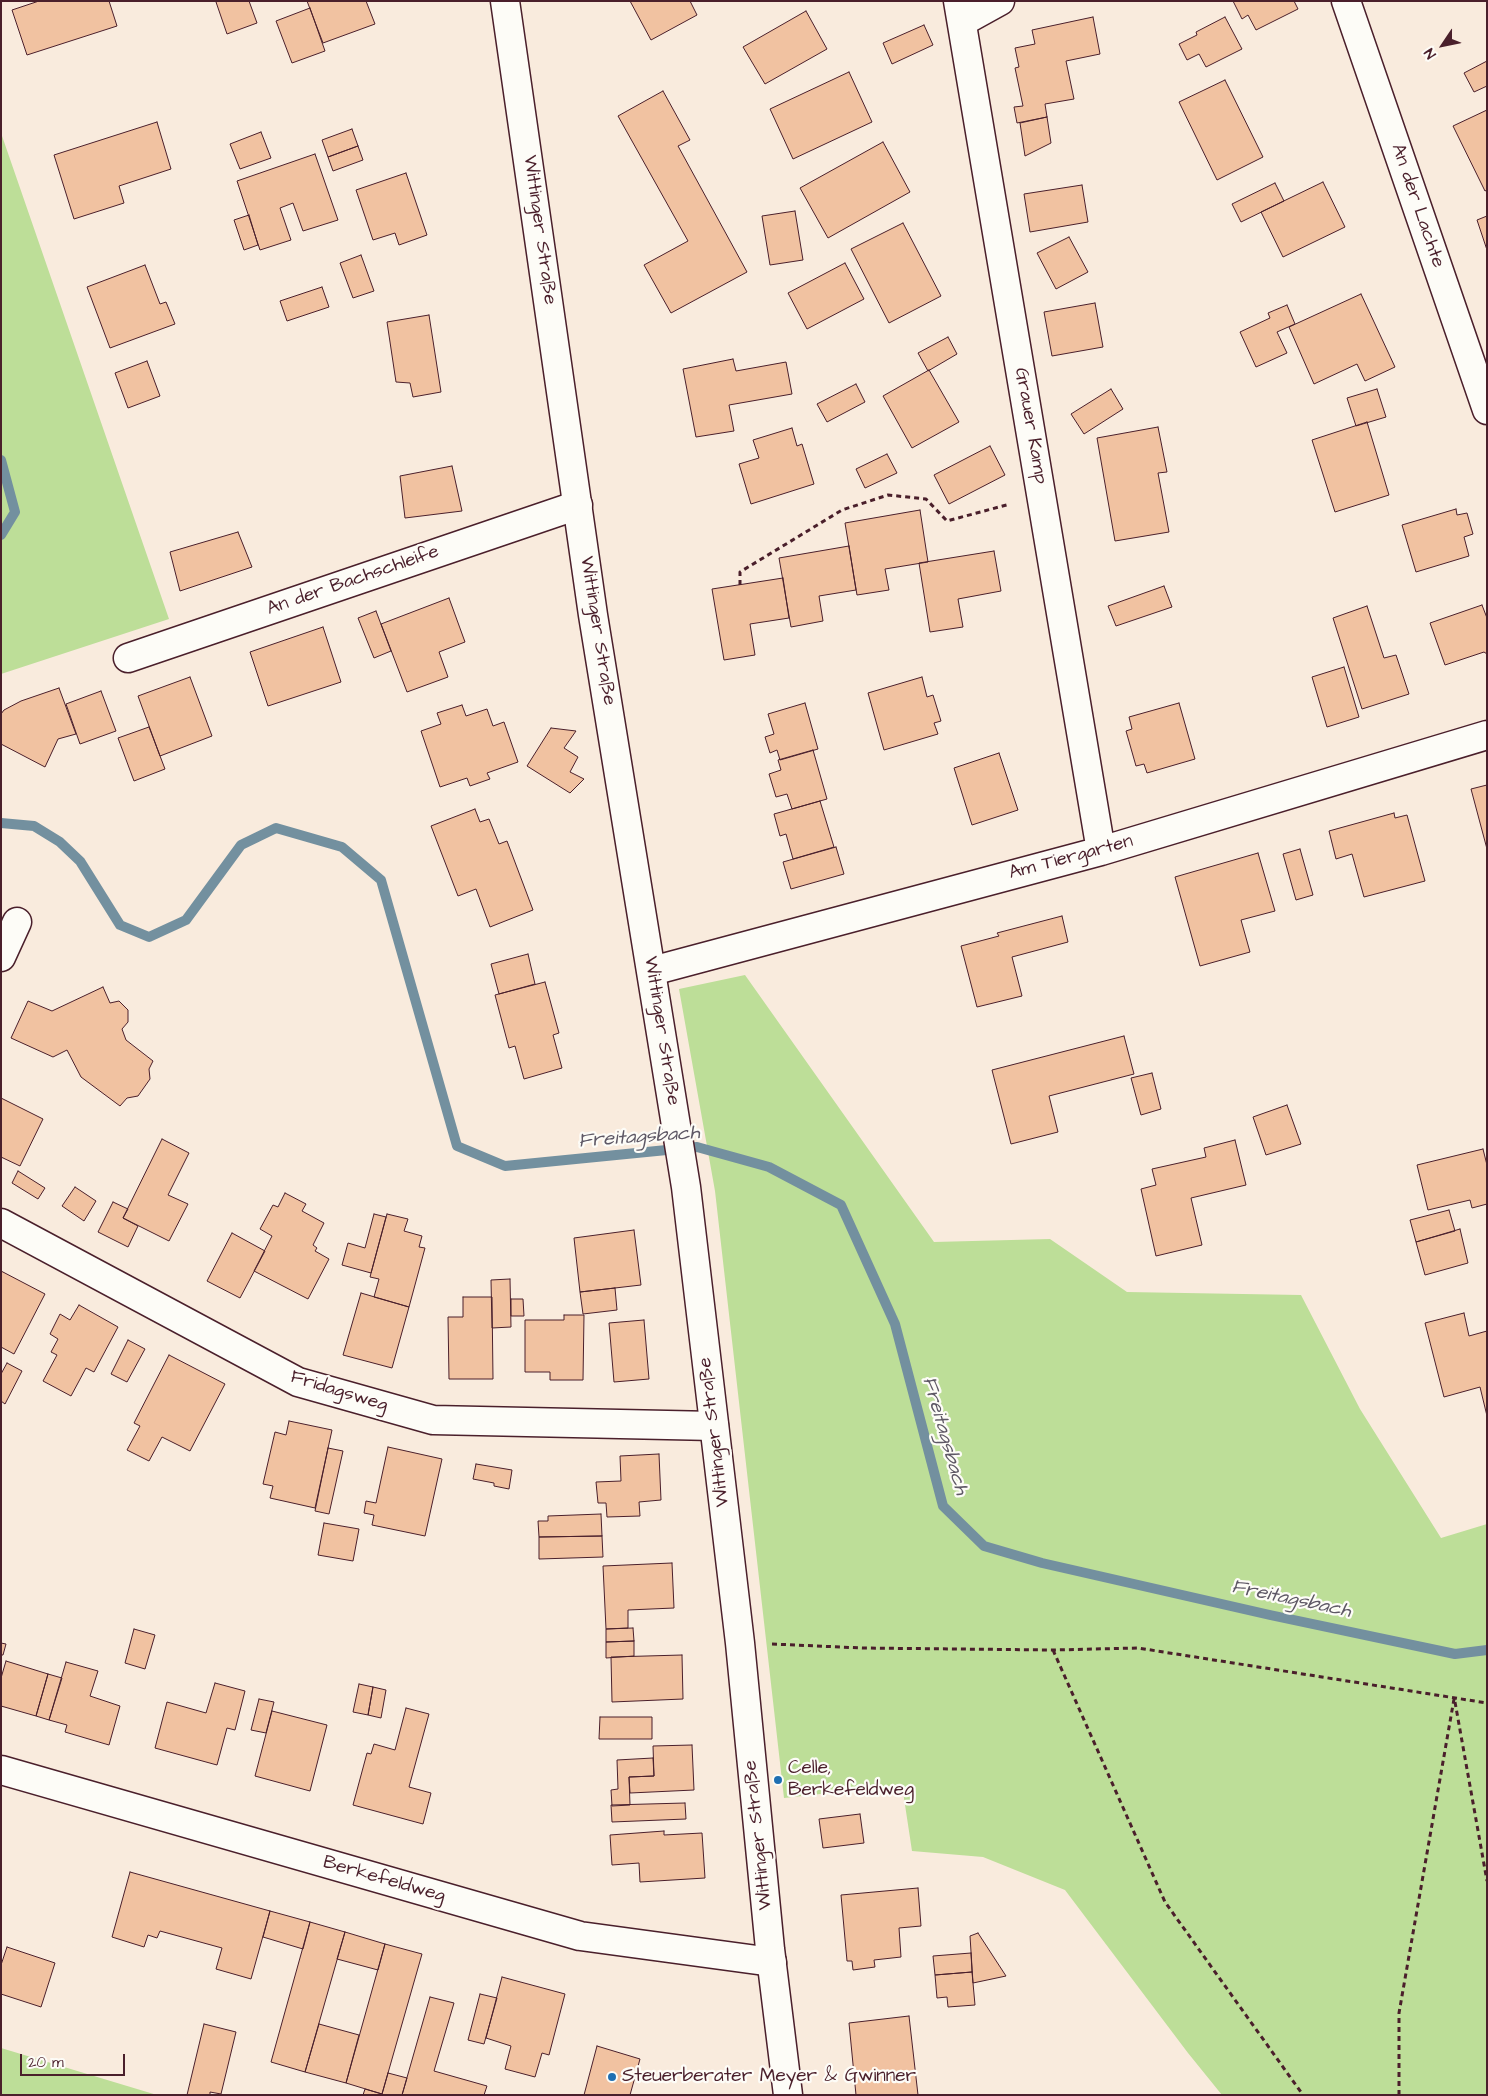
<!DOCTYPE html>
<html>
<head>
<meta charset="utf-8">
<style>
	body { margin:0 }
	#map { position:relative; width:1488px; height:2096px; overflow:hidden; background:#f9ebdd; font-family:"Architects Daughter",sans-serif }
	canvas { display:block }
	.frame { position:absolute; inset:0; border:2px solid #4a1f2b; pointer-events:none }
	.north { position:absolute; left:1418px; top:20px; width:50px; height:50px; -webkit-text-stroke:4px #fdfcf7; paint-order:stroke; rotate:236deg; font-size:14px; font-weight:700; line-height:20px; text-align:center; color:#4a1f2b }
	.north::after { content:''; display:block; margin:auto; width:18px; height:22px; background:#4a1f2b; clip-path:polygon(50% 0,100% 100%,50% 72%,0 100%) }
	.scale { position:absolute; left:20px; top:2054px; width:105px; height:22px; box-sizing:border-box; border:2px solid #4a1f2b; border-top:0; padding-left:6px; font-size:15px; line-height:18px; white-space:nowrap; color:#4a1f2b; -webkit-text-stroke:4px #fdfcf7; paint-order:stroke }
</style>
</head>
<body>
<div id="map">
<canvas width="1488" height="2096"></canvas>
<div class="frame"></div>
<div class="north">N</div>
<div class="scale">20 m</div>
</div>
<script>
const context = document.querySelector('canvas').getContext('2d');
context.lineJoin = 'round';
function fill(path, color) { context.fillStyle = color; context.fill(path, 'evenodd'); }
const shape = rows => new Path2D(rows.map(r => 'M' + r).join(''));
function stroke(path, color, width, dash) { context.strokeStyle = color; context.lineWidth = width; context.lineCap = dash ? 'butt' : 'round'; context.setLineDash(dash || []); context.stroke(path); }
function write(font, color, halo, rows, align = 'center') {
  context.font = font + ' "Architects Daughter",sans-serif'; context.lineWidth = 4.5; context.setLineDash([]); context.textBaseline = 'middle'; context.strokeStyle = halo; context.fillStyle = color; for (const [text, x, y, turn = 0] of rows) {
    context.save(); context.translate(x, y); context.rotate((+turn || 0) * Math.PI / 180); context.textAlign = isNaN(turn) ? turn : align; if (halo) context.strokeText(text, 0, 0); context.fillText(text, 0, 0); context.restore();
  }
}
const green = shape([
	[1,133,169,619,1,674],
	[745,975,934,1242,1050,1239,1127,1292,1301,1295,1360,1409,1441,1538,1487,1524,1487,2095,1222,2095,1188,2053,1065,1890,983,1857,912,1851,902,1785,784,1798,715,1191,679,989],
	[1,2048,157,2095,1,2095]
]);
const stream = shape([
	[1,460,15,512,1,535],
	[1,823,34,826,60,842,80,861,120,925,149,937,186,920,241,845,276,828,342,847,381,880,457,1146,505,1166,697,1147,769,1167,841,1205,895,1324,943,1506,984,1546,1042,1563,1270,1615,1455,1654,1487,1650]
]);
const building = shape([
	[39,1,109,1,117,26,27,55,12,10,39,1],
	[219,1,249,1,257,23,227,34,216,2,219,1],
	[307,1,366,1,375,24,323,43,307,1],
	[630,1,690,1,697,15,651,40,630,1],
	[1233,1,1294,1,1298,9,1256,30,1248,15,1242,19,1233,1],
	[310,8,325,51,292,63,276,21,310,8],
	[806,11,827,49,765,84,743,47,806,11],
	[1093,17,1100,54,1066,61,1074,99,1045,104,1047,117,1017,123,1014,107,1023,106,1015,68,1019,67,1015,48,1035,44,1032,30,1093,17],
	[1225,17,1242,49,1206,67,1199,54,1187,60,1179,44,1197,35,1196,32,1225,17],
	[924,25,933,45,892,64,883,43,924,25],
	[1487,61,1487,86,1474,92,1464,73,1487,61],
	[849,72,872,122,793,159,770,109,849,72],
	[1225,80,1263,157,1217,180,1179,102,1225,80],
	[663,91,690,140,678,146,747,272,671,313,644,265,688,241,618,116,663,91],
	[1487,110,1487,190,1485,191,1453,126,1487,110],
	[1047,117,1051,143,1025,156,1020,123,1047,117],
	[157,122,171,169,119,186,124,203,74,219,54,155,157,122],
	[352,129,358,146,328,157,322,140,352,129],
	[261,132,271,158,240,169,230,144,261,132],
	[883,142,910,192,828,238,800,188,883,142],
	[358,146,363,160,333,171,328,157,358,146],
	[315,154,338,220,303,231,293,203,280,208,291,240,260,250,237,181,315,154],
	[406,173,427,235,399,245,395,233,373,240,356,190,406,173],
	[1323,182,1345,227,1283,257,1261,212,1323,182],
	[1275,183,1284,201,1241,222,1232,204,1275,183],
	[1082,185,1088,222,1030,232,1024,194,1082,185],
	[795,211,803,260,770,265,762,216,795,211],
	[249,215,258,245,244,250,234,220,249,215],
	[1487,216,1487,250,1477,220,1487,216],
	[903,223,941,296,889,323,851,249,903,223],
	[1069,237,1088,272,1056,289,1037,253,1069,237],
	[361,255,374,291,353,298,340,263,361,255],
	[845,263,864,299,807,329,788,293,845,263],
	[145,265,160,304,166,302,175,324,110,348,87,287,145,265],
	[322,287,329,307,287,321,280,301,322,287],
	[1361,294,1395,367,1365,381,1357,364,1314,384,1289,327,1361,294],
	[1095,303,1103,347,1052,356,1044,312,1095,303],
	[1287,305,1295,324,1277,332,1287,353,1256,367,1240,332,1270,318,1268,313,1287,305],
	[429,315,441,392,413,397,410,383,396,382,387,322,429,315],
	[948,337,957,354,928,371,918,353,948,337],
	[733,359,736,371,786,362,792,394,729,405,734,431,696,437,683,369,733,359],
	[147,361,160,396,128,408,115,373,147,361],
	[929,370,959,422,912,448,883,396,929,370],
	[856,384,865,402,827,422,817,404,856,384],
	[1111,389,1123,409,1084,434,1071,414,1111,389],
	[1377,389,1386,417,1356,426,1347,398,1377,389],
	[1367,422,1389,495,1335,512,1312,440,1367,422],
	[1158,427,1167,472,1158,473,1169,532,1115,541,1097,438,1158,427],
	[792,428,797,446,802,444,814,484,751,504,739,464,759,458,753,440,792,428],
	[990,446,1005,475,949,504,934,475,990,446],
	[887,454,897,473,865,488,856,469,887,454],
	[452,466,462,511,405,518,400,476,452,466],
	[1456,509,1457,515,1467,513,1473,534,1464,537,1469,556,1416,572,1402,525,1456,509],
	[920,510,928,562,885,569,889,590,857,595,845,523,920,510],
	[238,532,252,567,180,591,170,552,238,532],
	[849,546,856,590,819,596,823,621,791,627,779,558,849,546],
	[994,551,1001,591,958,599,963,627,930,632,919,563,994,551],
	[783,578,789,618,750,624,755,655,724,660,712,589,783,578],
	[1164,586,1172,607,1116,626,1108,606,1164,586],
	[449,598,465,642,439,652,448,677,407,692,381,624,449,598],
	[1482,605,1487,618,1487,654,1484,652,1445,665,1430,623,1482,605],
	[1367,606,1384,658,1396,655,1409,694,1362,709,1333,618,1367,606],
	[376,611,391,651,374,658,358,618,376,611],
	[323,627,341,682,268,706,250,652,323,627],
	[1344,667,1359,717,1327,727,1312,677,1344,667],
	[190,677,212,736,160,756,138,696,190,677],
	[922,677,927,697,933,695,941,721,934,723,938,734,884,750,868,693,922,677],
	[59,688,76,734,58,739,45,767,1,744,1,714,4,710,21,701,59,688],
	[101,691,116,731,80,744,66,704,101,691],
	[805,703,818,749,780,760,777,750,770,753,765,737,774,734,768,714,805,703],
	[1179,703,1195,759,1147,773,1144,764,1136,766,1126,731,1132,729,1129,717,1179,703],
	[462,705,466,716,487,709,493,726,504,722,518,762,487,773,490,779,470,786,467,778,440,787,421,731,441,724,437,713,462,705],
	[149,727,165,769,134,781,118,738,149,727],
	[551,728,576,731,564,748,578,757,570,772,584,779,570,793,527,766,551,728],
	[813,750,827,799,792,809,787,794,776,797,769,774,781,770,778,760,813,750],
	[999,753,1018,810,972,825,954,768,999,753],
	[1487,785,1487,849,1471,789,1487,785],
	[820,801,834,847,793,859,786,834,780,836,774,814,820,801],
	[475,809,480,822,489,819,499,844,507,841,533,910,490,927,476,889,458,896,431,826,475,809],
	[1394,813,1395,818,1407,815,1425,881,1364,897,1352,854,1336,859,1329,831,1394,813],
	[836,847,844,874,791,889,783,862,836,847],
	[1300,849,1313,895,1296,900,1283,854,1300,849],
	[1258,853,1275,911,1241,920,1250,952,1200,966,1175,877,1258,853],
	[1062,916,1068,942,1012,957,1022,996,977,1007,961,946,999,936,997,933,1062,916],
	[528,954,535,984,499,994,491,964,528,954],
	[545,982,559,1033,553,1035,562,1068,524,1079,515,1046,509,1048,495,995,545,982],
	[103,987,110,1003,119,1001,128,1010,128,1022,122,1029,126,1040,153,1061,149,1069,150,1079,138,1096,127,1098,120,1106,81,1077,67,1050,53,1057,11,1038,28,1001,52,1011,103,987],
	[1124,1036,1134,1074,1049,1096,1058,1132,1011,1144,992,1070,1124,1036],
	[1152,1073,1161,1109,1141,1115,1131,1078,1152,1073],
	[1,1098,43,1119,20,1166,1,1157,1,1098],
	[1287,1105,1301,1144,1266,1155,1253,1117,1287,1105],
	[162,1139,189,1153,168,1195,188,1204,169,1241,123,1218,162,1139],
	[1235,1140,1246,1185,1191,1198,1202,1245,1156,1256,1141,1189,1156,1185,1152,1169,1206,1157,1204,1148,1235,1140],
	[1483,1149,1487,1165,1487,1204,1472,1208,1470,1200,1428,1210,1417,1165,1483,1149],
	[18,1171,45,1188,38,1199,12,1183,18,1171],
	[75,1187,96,1201,84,1221,62,1206,75,1187],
	[285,1193,306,1204,302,1211,324,1223,313,1245,317,1248,315,1251,329,1259,308,1299,254,1271,272,1236,260,1229,273,1205,278,1207,285,1193],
	[113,1202,128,1209,123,1218,138,1226,128,1247,98,1232,113,1202],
	[1449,1210,1455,1231,1416,1242,1410,1220,1449,1210],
	[374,1214,386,1217,371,1273,342,1265,348,1243,365,1248,374,1214],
	[387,1214,408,1219,404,1231,422,1236,419,1247,425,1248,409,1307,374,1297,379,1279,370,1277,387,1214],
	[1460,1229,1468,1263,1425,1275,1416,1242,1460,1229],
	[634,1230,641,1285,580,1292,574,1238,634,1230],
	[232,1233,265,1251,240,1298,207,1281,232,1233],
	[1,1271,45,1294,14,1354,1,1347,1,1271],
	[510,1279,511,1327,492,1328,491,1280,510,1279],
	[615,1288,617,1310,583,1314,580,1292,615,1288],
	[361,1293,409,1307,392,1368,343,1355,361,1293],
	[463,1297,492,1297,493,1379,449,1379,448,1317,463,1317,463,1297],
	[511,1299,523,1299,524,1316,511,1316,511,1299],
	[79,1305,118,1327,94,1372,86,1368,71,1396,43,1381,57,1355,51,1352,58,1339,50,1334,60,1314,70,1320,79,1305],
	[1464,1313,1469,1336,1487,1331,1487,1416,1480,1387,1444,1397,1425,1323,1464,1313],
	[564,1315,584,1315,583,1380,550,1380,550,1372,525,1372,525,1320,564,1320,564,1315],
	[644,1320,649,1379,614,1382,609,1323,644,1320],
	[128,1340,145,1349,127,1382,111,1374,128,1340],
	[169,1355,225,1384,190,1451,162,1437,149,1461,127,1450,140,1426,134,1423,169,1355],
	[7,1363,22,1371,5,1404,1,1401,1,1374,7,1363],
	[289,1421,332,1430,315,1508,270,1498,273,1486,263,1484,275,1432,286,1435,289,1421],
	[388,1447,442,1459,425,1536,372,1525,374,1515,364,1513,366,1501,376,1503,388,1447],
	[328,1448,343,1451,329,1514,315,1511,328,1448],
	[659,1454,661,1500,639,1502,640,1516,607,1517,606,1503,598,1503,596,1482,621,1481,620,1456,659,1454],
	[476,1464,512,1470,509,1489,494,1486,494,1483,473,1479,476,1464],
	[601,1514,602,1536,539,1537,538,1521,548,1521,548,1516,601,1514],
	[324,1523,359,1529,353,1561,318,1555,324,1523],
	[602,1536,603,1557,539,1559,539,1537,602,1536],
	[672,1563,674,1608,628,1610,628,1628,606,1629,603,1566,672,1563],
	[633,1628,634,1641,606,1642,606,1629,633,1628],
	[134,1629,155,1635,145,1669,125,1663,134,1629],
	[634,1641,634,1656,606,1658,606,1642,634,1641],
	[1,1643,6,1644,3,1655,1,1655,1,1643],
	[682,1655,683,1699,612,1702,611,1657,682,1655],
	[6,1661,48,1674,36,1716,1,1706,1,1678,6,1661],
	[66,1662,98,1671,90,1696,120,1706,109,1745,65,1732,67,1725,49,1720,66,1662],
	[48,1674,62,1678,49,1720,36,1716,48,1674],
	[215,1683,245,1691,235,1730,227,1728,217,1765,155,1748,167,1702,206,1713,215,1683],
	[359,1684,373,1687,368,1715,353,1712,359,1684],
	[373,1687,386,1690,381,1718,368,1715,373,1687],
	[259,1699,274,1702,266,1733,251,1730,259,1699],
	[406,1708,429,1714,409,1787,431,1793,423,1824,353,1805,367,1753,371,1754,374,1744,395,1750,406,1708],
	[272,1711,327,1725,310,1791,255,1776,272,1711],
	[600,1717,652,1717,652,1739,599,1739,600,1717],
	[692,1745,694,1790,630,1793,629,1777,654,1776,653,1746,692,1745],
	[653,1758,654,1776,629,1777,630,1805,612,1806,611,1790,618,1789,617,1760,653,1758],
	[685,1803,686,1819,612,1822,611,1805,685,1803],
	[860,1814,864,1843,823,1848,819,1819,860,1814],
	[664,1831,664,1835,702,1833,705,1878,640,1882,639,1863,612,1865,610,1835,664,1831],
	[130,1872,270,1911,251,1979,216,1969,222,1948,160,1931,157,1938,148,1935,144,1947,112,1937,130,1872],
	[918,1888,921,1926,899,1928,901,1957,874,1960,875,1967,853,1970,852,1961,847,1961,841,1895,918,1888],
	[270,1911,310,1922,303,1949,263,1937,270,1911],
	[310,1922,345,1932,305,2072,271,2062,310,1922],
	[345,1932,385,1944,378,1970,337,1959,345,1932],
	[978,1933,1006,1976,973,1983,970,1936,978,1933],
	[385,1944,422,1954,382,2094,346,2083,385,1944],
	[7,1947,55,1963,41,2007,1,1994,1,1965,7,1947],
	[971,1953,972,1972,935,1975,933,1956,971,1953],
	[972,1972,975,2005,948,2007,947,1997,937,1998,935,1975,972,1972],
	[502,1977,565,1994,549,2055,542,2053,535,2077,505,2069,511,2046,486,2038,502,1977],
	[480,1994,497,1998,484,2044,468,2040,480,1994],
	[430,1997,454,2003,434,2071,487,2086,484,2095,402,2095,430,1997],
	[909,2016,918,2095,856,2095,849,2023,909,2016],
	[204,2024,236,2032,221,2094,210,2092,210,2095,187,2095,204,2024],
	[319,2024,359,2035,346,2083,305,2072,319,2024],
	[597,2046,640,2059,630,2095,584,2095,597,2046],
	[388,2073,407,2078,402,2095,363,2095,365,2089,382,2094,388,2073]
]);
const path = shape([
	[740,585,740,572,842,510,888,495,926,499,947,521,1010,504],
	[772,1644,862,1648,1053,1650,1138,1648,1487,1703],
	[1053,1650,1165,1902,1303,2095],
	[1455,1702,1487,1881],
	[1399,2095,1399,2013,1454,1699]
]);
const minor = shape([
	[958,1,1101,851],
	[1346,1,1487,410],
	[962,22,1000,1],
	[128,658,578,505],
	[1,957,17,922],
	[652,971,1101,851,1487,735],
	[1,1223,298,1382,433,1420,714,1426],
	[1,1770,580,1936,772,1962]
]);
const secondary = shape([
	[505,1,593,615,686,1187,740,1643,770,1949,788,2095]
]);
const markers = [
	[778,1780,5,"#1f6fb2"],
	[612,2077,5,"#1f6fb2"]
];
const streetNames = [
	["An der Lachte",1417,206,71],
	["Wittinger Straße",539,230,82],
	["Grauer Kamp",1030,426,80],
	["An der Bachschleife",353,581,-19],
	["Wittinger Straße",597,631,81],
	["Am Tiergarten",1071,858,-15],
	["Wittinger Straße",661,1031,81],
	["Fridagsweg",339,1392,17],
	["Wittinger Straße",715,1432,-97],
	["Wittinger Straße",759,1835,-96],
	["Berkefeldweg",384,1880,16]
];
const poiNames = [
	["Celle,",788,1769],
	["Berkefeldweg",788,1791],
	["Steuerberater Meyer & Gwinner",622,2077]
];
const waterNames = [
	["Freitagsbach",639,1138,-4],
	["Freitagsbach",944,1436,74],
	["Freitagsbach",1291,1600,12]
];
fill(green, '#bdde98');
stroke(stream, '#73909f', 10);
fill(building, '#f1c2a1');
stroke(building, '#4a1f2b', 1);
stroke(minor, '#4a1f2b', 31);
stroke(secondary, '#4a1f2b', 31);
stroke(path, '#4a1f2b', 3, [5, 4]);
stroke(minor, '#fdfcf7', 28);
stroke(secondary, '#fdfcf7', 28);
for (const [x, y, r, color] of markers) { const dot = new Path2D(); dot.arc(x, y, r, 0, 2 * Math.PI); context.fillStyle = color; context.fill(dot); stroke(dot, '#fdfcf7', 2); }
write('19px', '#4a1f2b', '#fdfcf7', streetNames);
write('19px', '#4a1f2b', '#fdfcf7', poiNames, 'left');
write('italic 20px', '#5e5865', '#fdfcf7', waterNames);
</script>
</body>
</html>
